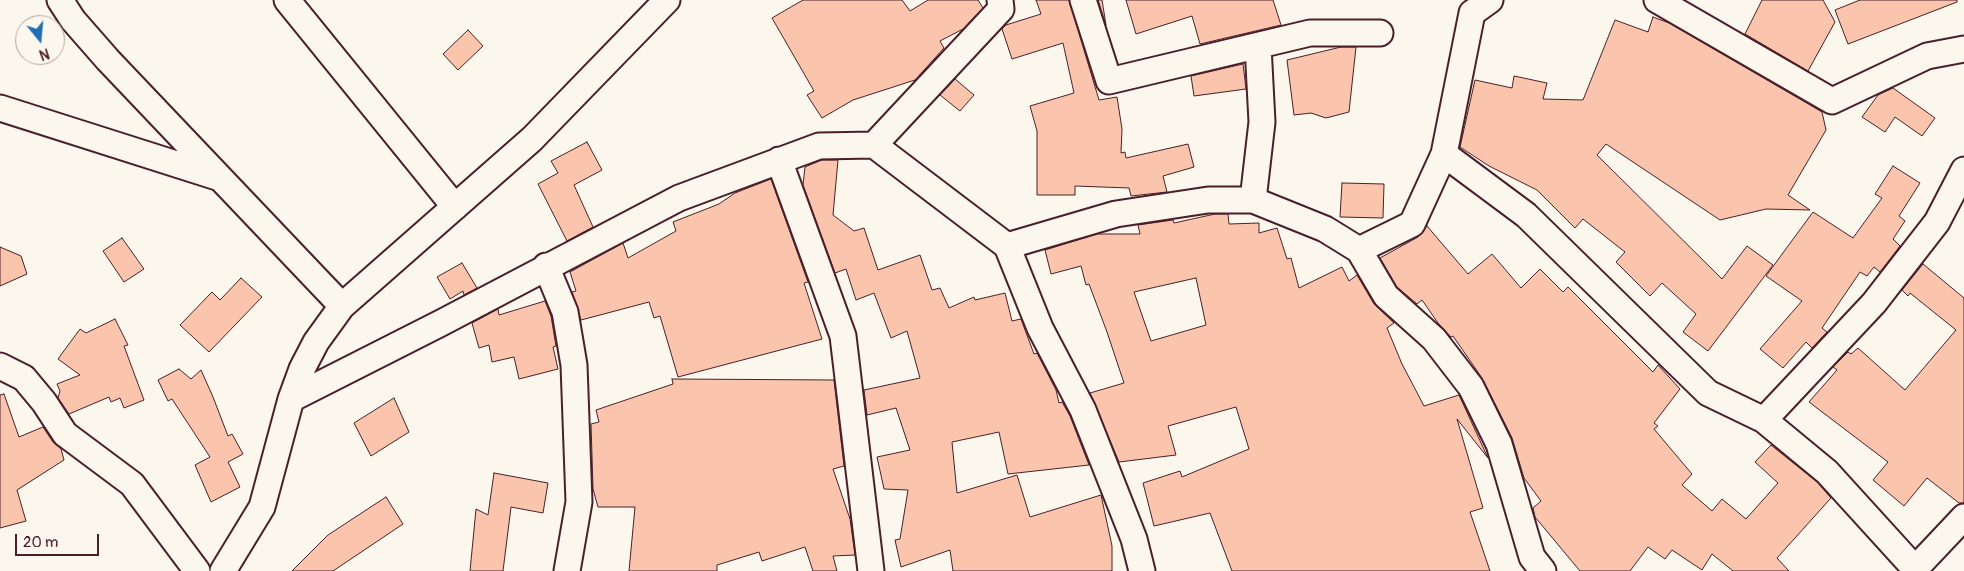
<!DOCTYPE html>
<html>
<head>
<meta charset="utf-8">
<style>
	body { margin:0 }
	#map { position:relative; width:1964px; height:571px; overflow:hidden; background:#fbf7ec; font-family:Pangolin,sans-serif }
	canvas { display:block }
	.north { position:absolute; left:15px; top:15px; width:50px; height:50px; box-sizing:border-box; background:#fbf7ec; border:1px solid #b4a19f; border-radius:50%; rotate:163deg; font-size:14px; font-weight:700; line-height:20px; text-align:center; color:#4a1f2b }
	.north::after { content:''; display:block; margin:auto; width:18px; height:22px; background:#1f6fb2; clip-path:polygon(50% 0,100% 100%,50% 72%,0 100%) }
	.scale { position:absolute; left:15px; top:534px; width:84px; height:22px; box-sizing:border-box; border:2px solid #4a1f2b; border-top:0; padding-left:6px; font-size:15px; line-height:18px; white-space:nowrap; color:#4a1f2b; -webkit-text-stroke:4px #fbf7ec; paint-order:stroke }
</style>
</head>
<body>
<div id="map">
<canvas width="1964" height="571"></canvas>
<div class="north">N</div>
<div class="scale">20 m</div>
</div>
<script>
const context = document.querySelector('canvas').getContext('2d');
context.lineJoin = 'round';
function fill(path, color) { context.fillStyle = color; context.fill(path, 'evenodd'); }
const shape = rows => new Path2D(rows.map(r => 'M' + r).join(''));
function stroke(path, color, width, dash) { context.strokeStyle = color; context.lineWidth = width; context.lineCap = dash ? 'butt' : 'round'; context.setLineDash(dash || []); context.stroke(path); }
const building = shape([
	[803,0,902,0,910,11,928,0,978,0,983,8,963,29,940,41,944,48,915,80,853,100,822,118,807,95,814,91,772,18,803,0],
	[1036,0,1069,0,1099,100,1117,97,1122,129,1121,153,1125,152,1126,158,1188,144,1194,167,1163,176,1167,192,1131,196,1129,188,1075,186,1075,195,1037,195,1037,131,1030,106,1074,93,1063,43,1012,59,1002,29,1006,25,1041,14,1036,0],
	[1098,0,1102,0,1106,25,1098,0],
	[1126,0,1273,0,1281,25,1200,44,1192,16,1136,34,1126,0],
	[1762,0,1823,0,1835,22,1808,71,1745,34,1762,0],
	[1860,0,1957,0,1957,2,1848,44,1835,10,1860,0],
	[1653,17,1669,23,1822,112,1826,130,1788,195,1810,210,1766,209,1720,220,1606,144,1597,155,1722,279,1747,246,1773,265,1708,351,1683,332,1696,314,1662,283,1650,296,1616,262,1625,252,1583,219,1575,228,1537,190,1489,166,1460,147,1475,80,1512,88,1514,76,1547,83,1543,99,1583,100,1615,20,1648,32,1653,17],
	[468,30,483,46,458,70,443,54,468,30],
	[1341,47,1356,47,1349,112,1326,118,1311,113,1294,115,1287,60,1341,47],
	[1243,64,1246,89,1194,96,1191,76,1243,64],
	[955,79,974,95,960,111,940,95,955,79],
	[1893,88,1935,118,1922,136,1895,117,1885,132,1862,117,1878,95,1893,88],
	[587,142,602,170,574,185,593,227,567,241,538,184,558,173,551,161,587,142],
	[822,160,838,160,833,215,854,231,864,228,878,270,920,255,932,290,940,288,949,308,974,297,975,300,1005,293,1012,321,1021,319,1034,354,1037,353,1056,390,1059,403,1062,402,1070,416,1089,465,1008,474,999,432,952,442,957,493,1017,475,1030,517,1101,495,1112,546,1112,571,953,571,950,550,901,567,895,540,900,539,908,490,884,489,877,457,910,450,896,408,867,415,864,390,920,378,907,331,891,338,874,293,856,300,846,269,835,273,803,185,805,167,822,160],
	[1893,166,1920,183,1899,216,1905,221,1893,239,1900,246,1880,272,1874,267,1867,276,1860,272,1822,328,1827,332,1812,348,1806,342,1783,368,1760,349,1802,301,1766,276,1813,212,1853,238,1882,198,1875,194,1893,166],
	[771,179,808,282,804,283,822,339,678,377,660,316,654,318,649,302,581,320,572,292,576,291,570,272,623,243,628,258,676,231,673,222,719,204,735,193,771,179],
	[1342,183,1384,184,1383,218,1340,217,1342,183],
	[1215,214,1228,214,1229,224,1259,223,1259,233,1277,228,1287,259,1291,258,1299,288,1342,267,1349,281,1357,275,1374,304,1394,323,1387,328,1402,364,1424,406,1459,395,1488,458,1457,419,1483,508,1470,512,1490,571,1232,571,1210,513,1154,526,1143,483,1180,471,1182,477,1249,449,1236,407,1168,426,1176,455,1119,462,1090,393,1124,383,1107,332,1089,284,1086,285,1081,266,1051,274,1045,250,1097,234,1140,234,1138,225,1173,220,1174,223,1215,214],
	[1196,278,1206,325,1151,341,1134,292,1196,278],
	[1427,226,1468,274,1492,254,1521,288,1540,269,1563,292,1568,287,1653,372,1658,365,1680,389,1654,423,1658,426,1654,429,1692,474,1682,485,1712,511,1722,499,1746,519,1778,483,1755,462,1771,445,1817,482,1831,498,1777,558,1789,571,1733,571,1712,554,1702,570,1672,550,1665,559,1648,547,1630,571,1580,571,1535,517,1533,508,1541,501,1524,478,1512,438,1482,378,1453,336,1451,337,1438,323,1422,300,1417,304,1397,287,1380,258,1418,237,1427,226],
	[122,238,144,269,124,282,103,251,122,238],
	[0,247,21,256,27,274,0,286,0,247],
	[462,263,477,288,464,295,463,291,450,299,437,277,462,263],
	[1923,264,1964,298,1964,503,1959,503,1927,478,1904,506,1873,480,1888,462,1809,402,1837,370,1833,367,1848,352,1851,354,1858,348,1905,390,1956,330,1910,293,1908,296,1902,290,1923,264],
	[241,278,262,297,209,352,180,325,212,292,220,300,241,278],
	[545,301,551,316,556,346,553,347,558,369,519,379,514,357,492,362,489,345,479,348,472,323,498,309,499,315,545,301],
	[115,319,128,345,124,346,144,400,124,408,120,398,111,402,109,397,69,414,58,398,60,391,57,384,80,375,58,359,80,329,86,333,115,319],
	[179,369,191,379,201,370,213,397,228,436,232,434,243,454,228,462,240,487,211,502,195,465,210,457,172,399,168,401,158,380,179,369],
	[672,379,834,380,844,466,833,469,850,519,855,555,833,556,837,571,813,571,805,547,762,561,759,552,717,565,717,571,629,571,635,507,598,507,593,489,591,424,599,422,596,410,673,384,672,379],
	[4,394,19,437,43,427,53,442,61,449,64,460,17,490,26,521,0,528,0,395,4,394],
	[394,398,409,432,371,456,354,423,394,398],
	[494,473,548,483,543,513,511,507,503,571,470,571,476,509,488,515,494,473],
	[386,497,403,524,333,571,292,571,328,535,386,497]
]);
const street = shape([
	[60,0,73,20,108,60,342,306],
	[287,0,455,207],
	[1083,0,1109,81,1310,33,1380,33],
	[1657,0,1832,101,1927,56,1964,49],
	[0,108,217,177],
	[874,145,1001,9,1000,0],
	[1444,154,1526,215,1708,393,1764,420,1827,472,1917,571],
	[779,160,843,336,871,571],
	[1253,200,1262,122,1258,46],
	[1007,246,1040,328,1083,410,1134,539,1142,571],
	[1359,250,1412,224,1444,154,1472,13,1490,0],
	[546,266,565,312,574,365,579,502,567,571],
	[0,366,24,378,44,402,65,434,132,484,197,571],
	[291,399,441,323,679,198,819,146,874,145,1007,246,1116,214,1208,200,1253,200,1325,229,1359,250,1386,296,1434,339,1471,387,1499,444,1532,557,1543,571],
	[1764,420,1874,303,1937,222,1964,170],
	[1915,569,1964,517],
	[223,571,262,507,291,399,302,369,316,342,342,306,532,139,667,0]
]);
fill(building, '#fac5ac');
stroke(building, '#4a1f2b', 1);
stroke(street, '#4a1f2b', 29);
stroke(street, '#fbf7ec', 25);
</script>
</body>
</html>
